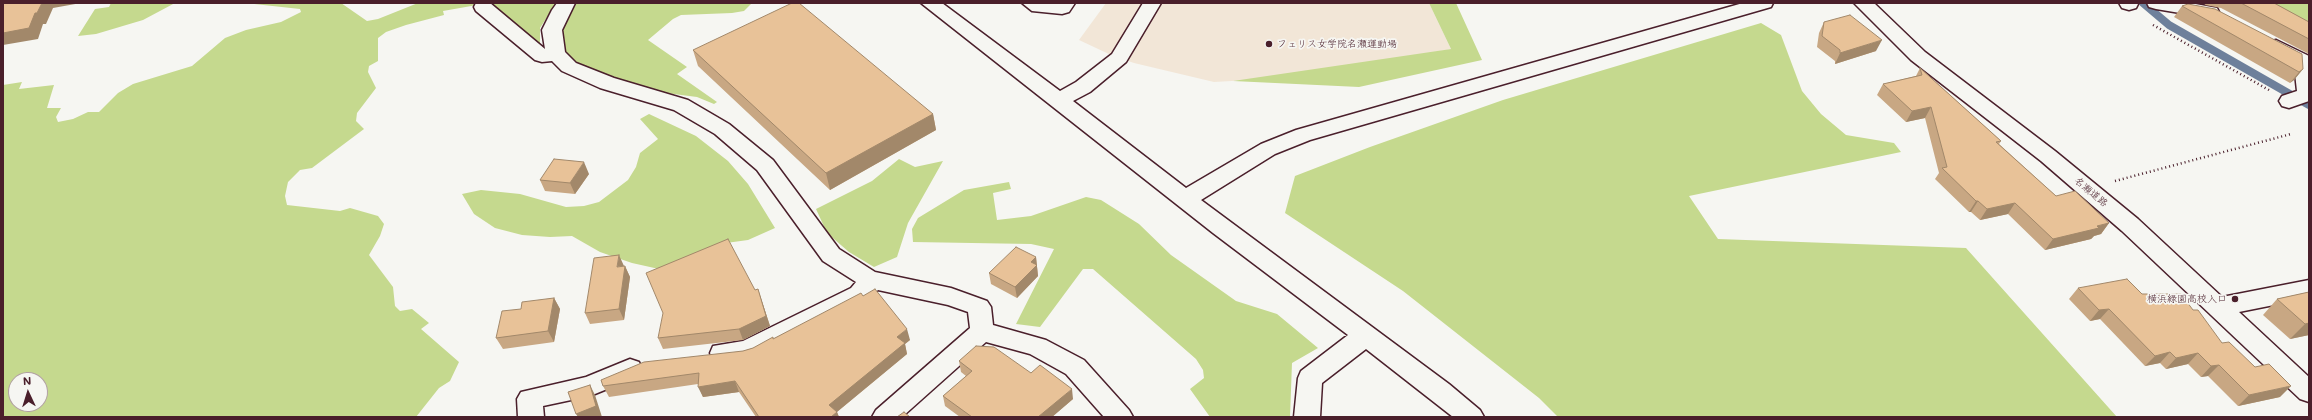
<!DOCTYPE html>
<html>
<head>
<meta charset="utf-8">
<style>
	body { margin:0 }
	#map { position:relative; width:2312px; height:420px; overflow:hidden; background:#f6f6f2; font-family:Mali,sans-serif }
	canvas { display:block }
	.frame { position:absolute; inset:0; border:4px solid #4a1f2b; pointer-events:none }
	.north { position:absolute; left:8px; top:372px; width:40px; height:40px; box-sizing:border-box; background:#f6f6f2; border:1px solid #b1a0a2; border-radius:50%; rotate:356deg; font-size:11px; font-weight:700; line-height:16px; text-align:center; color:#4a1f2b }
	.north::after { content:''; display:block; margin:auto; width:14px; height:18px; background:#4a1f2b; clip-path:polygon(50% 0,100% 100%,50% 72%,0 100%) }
</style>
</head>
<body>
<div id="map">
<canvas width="2312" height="420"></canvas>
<div class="frame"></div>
<div class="north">N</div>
</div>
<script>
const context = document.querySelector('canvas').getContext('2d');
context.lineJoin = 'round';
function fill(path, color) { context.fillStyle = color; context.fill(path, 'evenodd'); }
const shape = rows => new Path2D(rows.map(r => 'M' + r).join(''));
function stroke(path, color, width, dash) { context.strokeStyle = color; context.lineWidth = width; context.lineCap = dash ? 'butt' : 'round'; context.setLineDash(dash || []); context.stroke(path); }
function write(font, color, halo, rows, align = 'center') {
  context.font = font + ' Mali,"Klee One",sans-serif'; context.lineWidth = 3.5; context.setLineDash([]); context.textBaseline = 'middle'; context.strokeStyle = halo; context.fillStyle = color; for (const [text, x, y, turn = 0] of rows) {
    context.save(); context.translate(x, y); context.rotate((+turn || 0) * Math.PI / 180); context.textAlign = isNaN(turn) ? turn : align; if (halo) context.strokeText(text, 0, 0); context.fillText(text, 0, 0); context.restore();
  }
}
const built = shape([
	[1106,3,1429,3,1451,49,1303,77,1214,82,1134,63,1111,55,1079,40]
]);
const green = shape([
	[111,3,175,3,143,20,96,34,78,36,95,9,109,7],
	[245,3,341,3,367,21,378,19,418,3,475,3,477,5,443,11,444,15,406,25,386,32,378,38,378,61,369,66,368,72,376,88,357,113,356,121,364,129,312,168,300,170,288,182,285,196,287,205,340,211,350,208,378,216,384,224,380,236,369,255,393,287,395,306,400,311,412,309,429,323,421,329,459,362,450,381,439,388,416,417,3,417,3,85,22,82,19,89,54,85,47,108,61,108,56,117,58,122,73,119,88,112,99,112,118,93,133,84,192,66,225,38,246,30,281,22,301,12,300,9],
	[16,380,40,380,40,404,16,404],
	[485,3,556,3,540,28,540,49],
	[571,3,752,3,744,11,732,13,681,15,673,19,648,40,687,67,677,74,717,102,714,104,697,97,666,93,625,83,581,67,569,59,560,49,558,35],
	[1429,3,1456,3,1482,60,1359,87,1233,81,1451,49],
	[2247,3,2309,3,2309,39],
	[1761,23,1781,35,1802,91,1821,114,1846,135,1894,143,1901,152,1689,196,1718,239,1966,248,2117,417,1558,417,1539,398,1403,291,1285,213,1295,176,1370,147,1503,100],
	[649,114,696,136,728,161,748,184,775,228,748,240,726,243,659,269,632,263,600,252,572,236,550,237,522,235,495,228,474,214,462,194,481,190,520,194,566,207,584,206,599,202,628,180,636,167,640,153,658,139,640,119],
	[899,159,915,167,943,161,908,223,897,257,874,267,849,252,827,233,816,209,872,181],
	[1009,182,1011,189,993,193,997,220,1031,216,1086,197,1101,200,1139,224,1171,255,1236,301,1277,314,1318,348,1292,363,1290,417,1210,417,1190,389,1204,378,1203,370,1196,359,1093,269,1083,269,1040,327,1016,324,1054,249,1031,244,913,242,912,229,918,218,964,190]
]);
const stream = shape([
	[2143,3,2169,25,2309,105]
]);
const path = shape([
	[2153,25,2269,90],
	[2115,181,2291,134]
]);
const minor = shape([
	[476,3,490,3,545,49,542,30,552,10,557,3,575,3,562,30,565,52,576,63,614,78,688,100,729,124,773,160,839,249,875,272,951,288,987,301,991,307,993,325,1046,340,1084,360,1129,410,1133,417,1104,417,1066,374,1030,354,986,342,902,417,872,417,876,410,970,328,968,312,948,305,878,290,867,300,756,357,722,363,713,360,710,353,713,346,743,341,851,288,856,282,823,261,757,170,715,134,674,110,600,88,562,71,552,61,542,62,535,60,476,11,474,7,476,3],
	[921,3,942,3,1060,91,1076,82,1112,54,1143,3,1161,3,1126,62,1090,92,1073,101,1186,188,1261,144,1296,130,1743,3,1773,3,1771,7,1310,140,1275,154,1201,200,1449,384,1480,410,1484,417,1453,417,1366,349,1322,383,1320,417,1294,417,1298,378,1301,371,1348,335,1213,233,921,3],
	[1022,3,1075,3,1069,12,1062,14,1032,11,1022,3],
	[1854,3,1874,3,1925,52,2055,151,2138,219,2222,297,2309,280,2309,298,2239,312,2309,377,2309,402,2300,399,2122,231,2041,161,1911,60,1854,3],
	[2119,3,2138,3,2138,4,2136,8,2129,10,2122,8,2119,3],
	[2147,3,2190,3,2217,8,2219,12,2217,16,2210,18,2156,9,2149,7,2147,3],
	[2276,40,2309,56,2309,101,2289,108,2282,106,2279,101,2282,96,2297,91,2294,64,2269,50,2266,46,2269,42,2276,40],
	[630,359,639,362,642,369,639,376,590,396,543,406,544,417,518,417,517,399,521,392,586,377,630,359]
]);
const wall = shape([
	[2206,3,2274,3,2309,22,2309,54,2221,8,2205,5],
	[2182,6,2303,69,2294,80,2290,83,2174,17],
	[1824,22,1876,51,1835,64,1835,61,1817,47,1819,33],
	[693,50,933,114,936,130,830,190,698,66],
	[1920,68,2001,141,1999,144,2056,196,2109,223,2101,234,2094,236,2091,239,2045,250,2008,214,1980,220,1971,212,1969,212,1935,179,1939,173,1925,118,1906,122,1877,95,1883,84,1916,76],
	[589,174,575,194,545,191,540,180],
	[1036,257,1038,276,1017,298,991,284,989,273],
	[623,266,625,266,630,277,624,320,590,324,585,313],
	[2078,288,2142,294,2193,310,2222,343,2280,397,2238,406,2208,376,2201,377,2188,364,2166,369,2160,363,2145,366,2100,319,2090,321,2069,299],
	[758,289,770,326,743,340,663,349,658,338,755,290],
	[2309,292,2309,335,2290,339,2263,315,2277,299],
	[863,296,910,340,905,344,907,354,837,412,839,417,756,417,739,392,703,397,698,384,609,397,603,386,743,351,753,348,773,339],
	[554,298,560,309,554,342,503,349,496,338],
	[959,361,1031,373,1073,399,1052,417,960,417,945,406,943,396,966,376,961,372]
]);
const shadedWall = shape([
	[42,3,81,3,53,8,46,24,43,24,38,39,3,45,3,33,35,13],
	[1882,40,1876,51,1835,64,1840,53],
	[2303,69,2294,80,2290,83,2299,72],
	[1931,107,1925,118,1906,122,1912,111],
	[933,114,936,130,830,190,826,173],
	[584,162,589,174,575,194,570,183],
	[1976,201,1978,201,1971,212,1969,212],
	[2015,203,2008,214,1980,220,1987,209],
	[2109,223,2101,234,2094,236,2091,239,2045,250,2053,239],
	[619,255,624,266,617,267],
	[1036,257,1038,276,1017,298,1015,287,1031,262],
	[625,266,630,277,624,320,619,309],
	[758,289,770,326,743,340,739,329],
	[554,298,560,309,554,342,548,331],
	[2109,309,2100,319,2090,321,2099,310],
	[2309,323,2309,335,2290,339,2305,324],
	[907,329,910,340,905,344,907,354,832,416,829,405,897,337],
	[2170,352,2160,363,2145,366,2155,356],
	[2198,353,2188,364,2166,369,2176,358],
	[2219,365,2208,376,2201,377,2211,366],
	[735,381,739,392,703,397,698,387],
	[590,385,595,395,602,417,578,417,576,414],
	[2291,386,2280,397,2238,406,2249,395],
	[1072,389,1073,399,1052,417,1038,417],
	[837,412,839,417,831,417]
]);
const building = shape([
	[3,3,42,3,37,13,35,13,29,28,3,33,3,3],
	[792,3,799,3,933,114,826,173,693,50,792,3],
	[2241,3,2274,3,2309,22,2309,39,2241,3],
	[2188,4,2215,9,2302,54,2303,69,2299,72,2182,6,2188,4],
	[1850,15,1882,40,1840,53,1840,50,1822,36,1824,22,1850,15],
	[1920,68,2001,141,1996,142,2056,196,2075,191,2109,223,2097,226,2099,228,2053,239,2015,203,1987,209,1978,201,1976,201,1942,168,1947,167,1931,107,1912,111,1883,84,1922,75,1920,68],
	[554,159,584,162,570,183,540,180,554,159],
	[728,239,755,290,758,289,766,316,739,329,658,338,663,313,646,273,728,239],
	[1016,247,1036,257,1031,262,1037,265,1015,287,989,273,1016,247],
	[619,255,617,267,625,266,619,309,585,313,594,258,619,255],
	[2127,279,2142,294,2181,294,2193,310,2198,310,2222,343,2229,342,2255,367,2269,364,2291,386,2249,395,2219,365,2211,366,2198,353,2176,358,2170,352,2155,356,2109,309,2099,310,2078,288,2127,279],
	[875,289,907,329,897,337,905,343,829,405,837,412,831,417,759,417,735,381,698,387,699,373,603,386,601,380,644,362,743,351,753,348,773,337,773,339,861,293,863,296,875,289],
	[2309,292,2309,323,2305,324,2277,299,2309,292],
	[554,298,548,331,496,338,502,311,521,309,522,302,554,298],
	[976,346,994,347,1031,373,1040,365,1072,389,1038,417,972,417,943,396,972,371,959,361,976,346],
	[590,385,596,406,576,414,568,392,590,385],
	[904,412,910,417,897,417,904,412]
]);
const markers = [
	[1269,44,4,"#4a1f2b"],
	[2235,299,4,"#4a1f2b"]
];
const poiNames = [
	["フェリス女学院名瀬運動場",1277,44],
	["横浜緑園高校入口",2227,299,"right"]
];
const streetNames = [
	["名瀬道路",2091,192,40]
];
fill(built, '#f2e6d7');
fill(green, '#c5d98e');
stroke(stream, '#6e809b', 8);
stroke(minor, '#4a1f2b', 3);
stroke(path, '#4a1f2b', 2.5, [1, 3]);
fill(minor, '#f6f6f2');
fill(wall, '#c8a783');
fill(shadedWall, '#a2886a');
fill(building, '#e8c298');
stroke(building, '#a2886a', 1);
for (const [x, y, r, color] of markers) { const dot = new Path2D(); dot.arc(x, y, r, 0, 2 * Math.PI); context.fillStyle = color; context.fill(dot); stroke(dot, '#f6f6f2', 1.5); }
write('10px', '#4a1f2b', '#f6f6f2', poiNames, 'left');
write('10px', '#4a1f2b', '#f6f6f2', streetNames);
</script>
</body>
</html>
